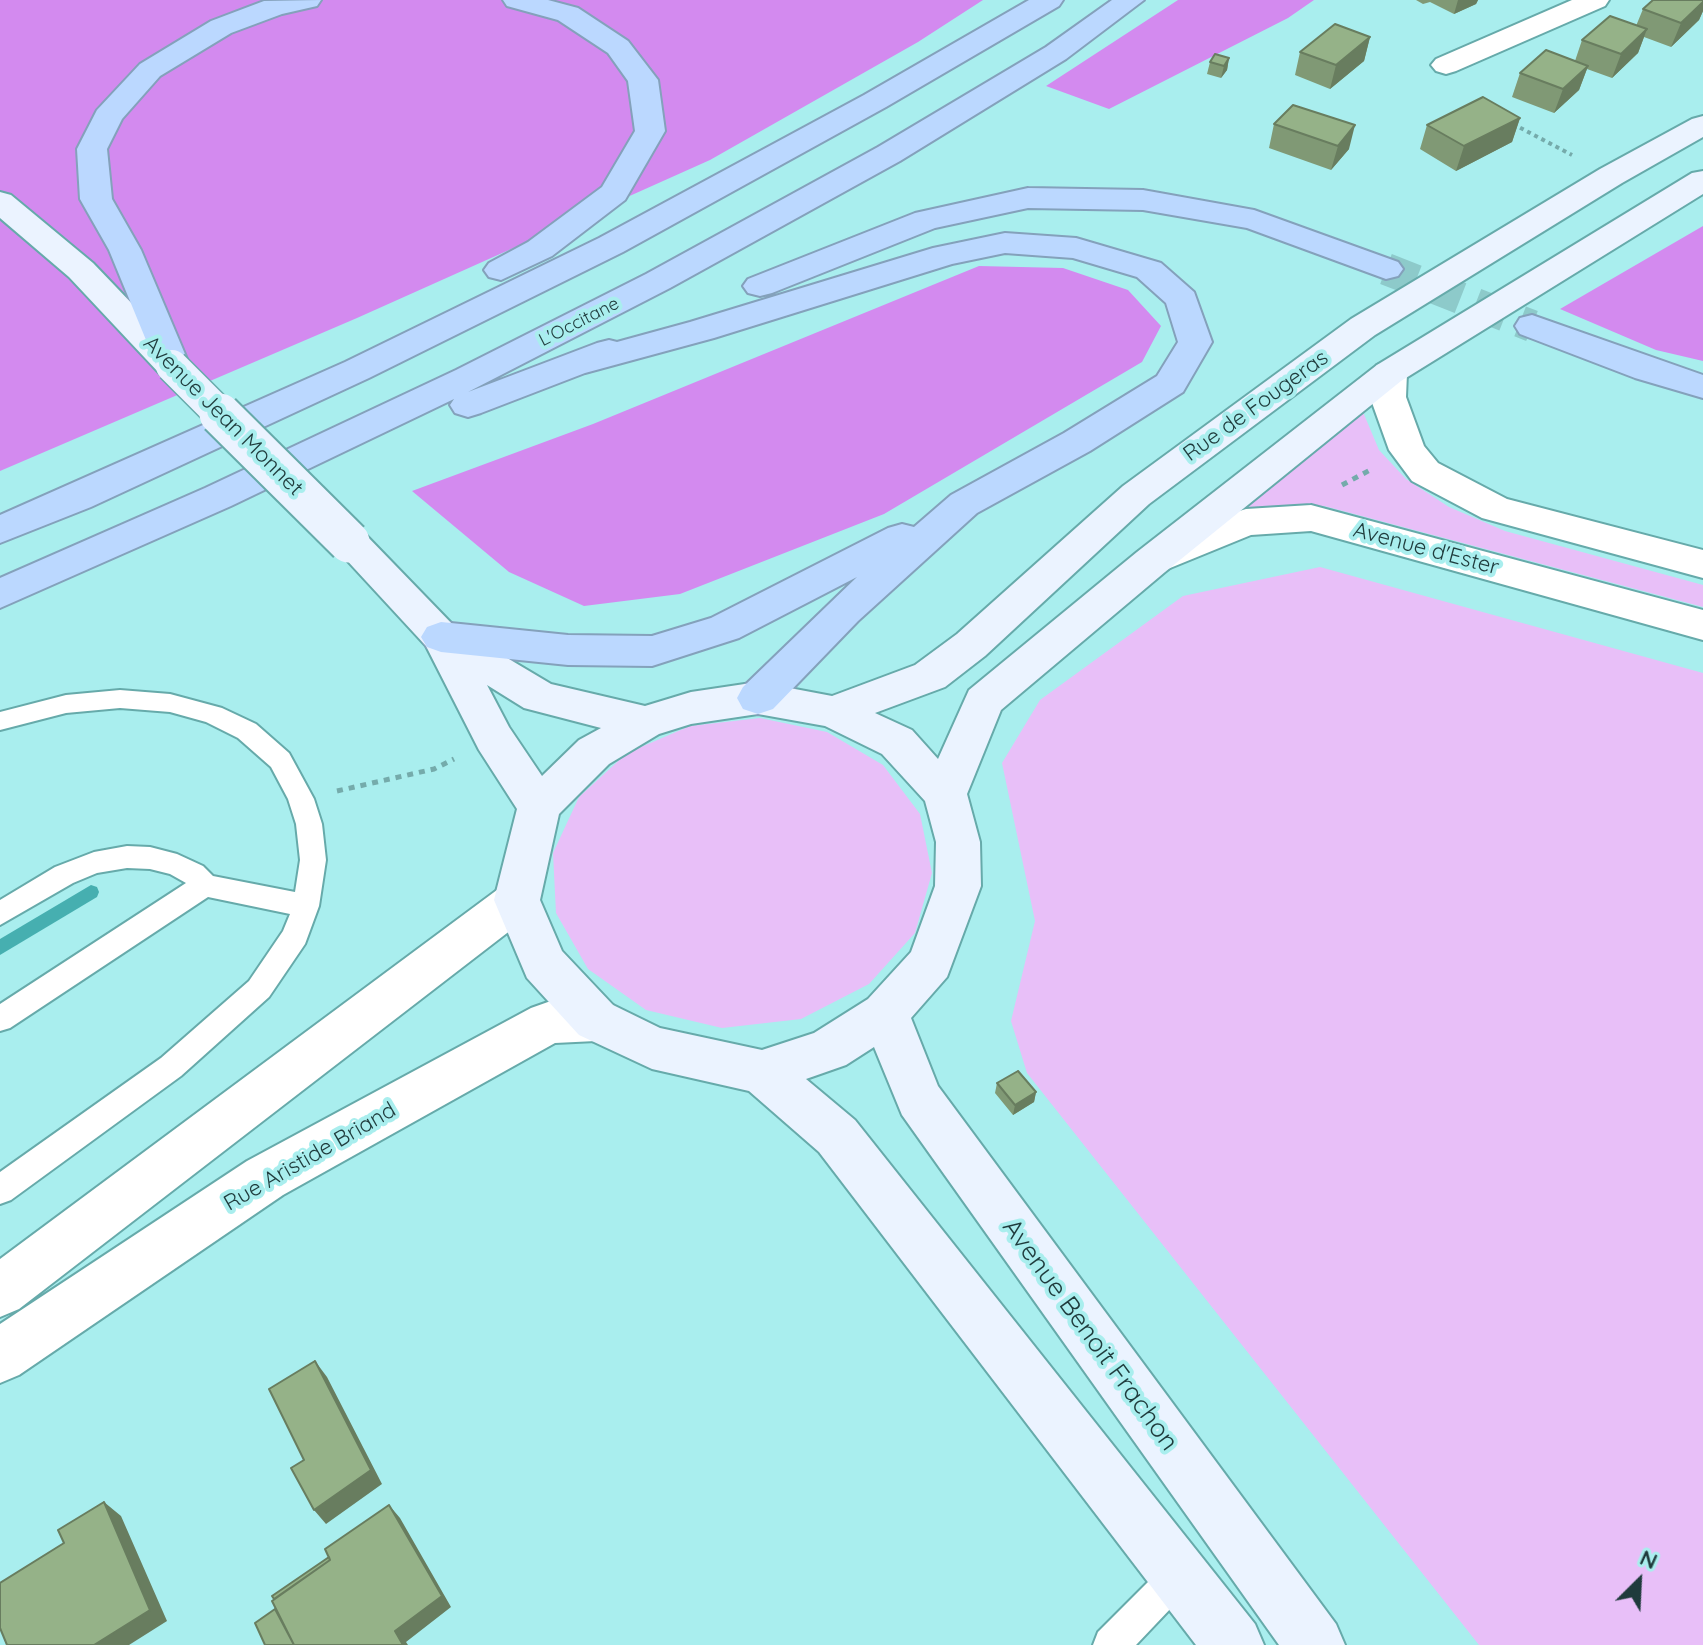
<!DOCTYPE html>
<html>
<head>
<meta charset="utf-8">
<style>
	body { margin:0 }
	#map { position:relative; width:1703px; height:1645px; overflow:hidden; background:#a9eeee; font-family:Quicksand,sans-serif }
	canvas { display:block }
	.north { position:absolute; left:1599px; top:1541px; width:80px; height:80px; -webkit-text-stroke:6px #a9eeee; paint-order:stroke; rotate:24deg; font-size:22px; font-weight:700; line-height:32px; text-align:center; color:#1f3b3c }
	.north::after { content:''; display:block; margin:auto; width:28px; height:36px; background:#1f3b3c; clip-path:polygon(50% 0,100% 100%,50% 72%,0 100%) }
</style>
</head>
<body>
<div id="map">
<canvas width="1703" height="1645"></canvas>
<div class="north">N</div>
</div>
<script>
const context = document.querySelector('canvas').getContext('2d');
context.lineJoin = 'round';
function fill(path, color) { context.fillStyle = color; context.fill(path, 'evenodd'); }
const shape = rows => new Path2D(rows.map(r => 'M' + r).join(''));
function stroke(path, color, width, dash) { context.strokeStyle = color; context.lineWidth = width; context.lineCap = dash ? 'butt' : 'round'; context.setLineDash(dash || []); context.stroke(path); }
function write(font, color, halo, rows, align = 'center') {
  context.font = font + ' Quicksand,sans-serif'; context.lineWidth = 8; context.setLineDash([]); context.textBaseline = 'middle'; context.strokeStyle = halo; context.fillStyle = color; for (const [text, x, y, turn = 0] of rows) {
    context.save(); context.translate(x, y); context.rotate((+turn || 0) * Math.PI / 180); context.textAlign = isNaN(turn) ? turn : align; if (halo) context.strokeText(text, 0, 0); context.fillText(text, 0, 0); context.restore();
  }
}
const green = shape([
	[1363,412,1379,450,1406,479,1449,507,1505,531,1703,585,1703,607,1324,506,1295,505,1244,510],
	[1320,567,1703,673,1703,1645,1479,1645,1027,1073,1011,1021,1035,921,1002,763,1040,700,1183,596],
	[760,718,827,732,883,765,920,814,932,873,915,933,869,984,801,1019,722,1028,646,1010,588,969,556,913,553,853,579,797,627,753,690,726]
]);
const forest = shape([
	[0,0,983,0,918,42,710,160,357,318,0,471],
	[1178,0,1314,0,1288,18,1109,109,1046,86],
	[1703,226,1703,361,1656,350,1560,309],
	[979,266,1063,268,1128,290,1161,326,1142,362,884,514,680,594,584,606,509,572,412,491,593,424]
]);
const stream = shape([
	[91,885,97,887,99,892,97,897,0,955,0,939,91,885]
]);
const motorwayTunnel = shape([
	[1386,269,1532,326]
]);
const pathFar1 = shape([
	[1513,124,1572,155]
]);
const path = shape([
	[1342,485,1372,469],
	[337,791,434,769,454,759]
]);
const service = shape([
	[120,690,170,694,222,708,256,724,289,753,314,799,322,824,326,860,319,906,305,944,269,997,181,1076,11,1200,0,1204,0,1172,161,1058,249,981,283,931,290,914,208,897,10,1028,0,1031,0,1004,186,883,170,874,150,869,127,868,97,873,73,883,0,925,0,900,55,867,94,852,127,846,150,847,177,854,203,866,213,876,295,892,300,860,296,824,288,799,271,767,238,738,206,722,170,712,120,708,66,713,0,730,0,712,66,695,120,690],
	[1179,1558,1191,1563,1196,1575,1191,1587,1136,1645,1093,1645,1098,1632,1167,1563,1179,1558]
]);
const minor = shape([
	[1572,0,1609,0,1605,6,1456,71,1446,74,1436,71,1431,65,1436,59,1572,0],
	[1389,362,1401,365,1407,373,1406,397,1424,446,1438,463,1507,499,1703,550,1703,578,1482,518,1412,481,1389,450,1370,397,1371,373,1377,365,1389,362],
	[1311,505,1703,610,1703,640,1311,531,1251,535,1153,575,1139,571,1134,561,1139,551,1233,513,1246,509,1311,505]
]);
const tertiary = shape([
	[517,881,533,887,540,900,533,913,19,1309,0,1317,0,1259,501,887,517,881],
	[596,999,613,1005,620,1020,613,1035,596,1041,555,1043,283,1195,19,1375,0,1383,0,1324,247,1161,531,1008,548,1002,596,999]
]);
const secondary = shape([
	[1703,116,1703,137,1622,183,1375,335,1149,504,985,656,945,687,875,713,912,730,938,759,969,690,1137,552,1377,365,1692,173,1703,171,1703,194,1401,381,1165,572,1001,710,967,794,980,842,981,886,947,977,911,1018,938,1086,1336,1624,1345,1645,1279,1645,902,1115,874,1047,846,1065,806,1079,855,1120,1255,1624,1264,1645,1196,1645,819,1152,749,1091,652,1069,579,1035,527,978,494,900,517,809,479,750,426,646,330,542,335,532,349,529,363,532,455,627,551,684,645,706,691,692,758,682,832,696,915,665,957,634,1123,486,1351,319,1600,169,1692,119,1703,116],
	[487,685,524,708,601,728,579,740,542,776,509,727,487,685],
	[758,714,825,726,882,754,925,801,936,842,935,886,911,952,868,999,814,1033,762,1050,660,1028,613,1005,562,951,540,900,559,814,609,764,659,734,691,724,758,714],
	[0,192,11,195,93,263,184,358,190,366,184,374,172,377,160,374,69,277,0,218,0,192]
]);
const motorway = shape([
	[321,0,317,6,282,14,231,33,160,76,122,119,107,149,112,199,141,250,190,366,184,374,172,377,160,374,109,250,80,199,77,149,97,110,140,64,211,21,264,1,321,0],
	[503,0,548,0,578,8,628,41,658,80,665,131,625,200,552,256,501,280,489,277,484,270,489,263,528,242,602,187,635,131,628,81,608,53,558,20,507,6,503,0],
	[1029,0,1063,0,1059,6,886,107,623,252,369,378,91,507,0,543,0,515,345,362,599,238,864,95,1029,0],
	[1112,0,1144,0,1066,59,900,161,670,288,468,392,597,343,609,340,617,342,690,322,933,248,1005,233,1076,238,1161,263,1194,292,1212,342,1183,392,1090,451,977,513,858,621,773,709,758,714,743,709,737,698,743,687,857,577,739,638,652,666,568,665,441,652,427,647,421,637,427,627,441,622,568,635,652,636,711,618,888,528,902,524,914,527,951,495,1064,433,1157,376,1178,342,1166,303,1137,277,1073,258,1005,253,952,264,714,338,585,373,481,413,468,417,455,413,450,405,454,399,231,506,0,608,0,578,205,488,456,370,646,274,878,147,1046,47,1112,0],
	[1028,188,1143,190,1254,210,1398,262,1403,269,1398,276,1386,279,1247,228,1143,210,1028,208,935,228,772,293,760,296,748,293,743,286,748,279,915,213,1028,188],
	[1532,315,1703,375,1703,398,1635,378,1520,334,1515,326,1520,318,1532,315]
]);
const secondaryBridgeFar1 = shape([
	[172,366,222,416]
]);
const secondaryBridge = shape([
	[220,414,349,542]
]);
const wall = shape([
	[1416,0,1478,0,1476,4,1454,14,1430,2,1423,4],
	[1703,0,1703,11,1699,20,1671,47,1644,37,1638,53,1612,78,1587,69,1579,90,1554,113,1512,97,1520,73,1575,61,1582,40,1636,26,1643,9],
	[1370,37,1364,61,1330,89,1295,75,1300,52],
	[1229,58,1227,70,1221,78,1207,74,1210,62],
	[1520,118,1512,142,1456,171,1420,149,1427,125],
	[1274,124,1349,149,1331,170,1269,148],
	[997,1083,1036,1092,1034,1102,1013,1115,995,1093]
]);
const shadedWall = shape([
	[1458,0,1478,0,1476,4,1454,14],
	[1703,2,1703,11,1699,20,1671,47,1681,23],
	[1647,29,1638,53,1612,78,1621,54],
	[1370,37,1364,61,1330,89,1336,65],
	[1229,58,1227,70,1221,78,1224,66],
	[1588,66,1579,90,1554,113,1563,89],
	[1520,118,1512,142,1456,171,1464,146],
	[1355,125,1349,149,1331,170,1338,146],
	[1036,1092,1034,1102,1013,1115,1015,1105],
	[315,1361,327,1377,382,1484,326,1524,314,1510],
	[104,1502,121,1516,167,1621,129,1645,94,1645],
	[389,1505,400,1518,451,1607,406,1642,408,1645,403,1645,395,1631]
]);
const building = shape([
	[1653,0,1703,0,1703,2,1681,23,1643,9,1653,0],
	[1610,16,1647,29,1621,54,1582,40,1610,16],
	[1335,24,1370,37,1336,65,1300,52,1335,24],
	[1546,50,1588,66,1563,89,1520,73,1546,50],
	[1215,54,1229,58,1224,66,1210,62,1215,54],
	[1483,97,1520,118,1464,146,1427,125,1483,97],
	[1293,105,1355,125,1338,146,1274,124,1293,105],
	[1018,1071,1036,1092,1015,1105,997,1083,1018,1071],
	[315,1361,371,1470,314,1510,291,1468,304,1460,269,1389,315,1361],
	[104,1502,150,1610,94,1645,7,1645,0,1628,0,1583,64,1543,58,1530,104,1502],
	[389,1505,442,1596,395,1631,403,1645,294,1645,272,1601,330,1560,325,1549,389,1505],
	[329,1557,330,1560,274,1599,272,1596,329,1557],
	[275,1609,294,1645,265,1645,255,1623,275,1609]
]);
const farStreetnames = [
	["L'Occitane",579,322,-27]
];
const streetNames = [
	["Rue de Fougeras",1256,406,-36],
	["Avenue Jean Monnet",223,416,45],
	["Avenue d'Ester",1426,549,15],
	["Rue Aristide Briand",310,1157,-30]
];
const nearStreetnames = [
	["Avenue Benoit Frachon",1090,1335,54]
];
fill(green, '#e8bff8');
fill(forest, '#d38aef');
fill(stream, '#46afb0');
stroke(motorwayTunnel, '#8dcaca', 32, [32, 16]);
stroke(service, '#6aa', 4);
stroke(minor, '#6aa', 4);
stroke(tertiary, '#6aa', 4);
stroke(secondary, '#6aa', 4);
stroke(motorway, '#84a1bb', 4);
stroke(pathFar1, '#75abab', 4, [4, 4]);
stroke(path, '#75abab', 5, [6, 6]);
fill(service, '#fff');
fill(minor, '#fff');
fill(tertiary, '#fff');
fill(secondary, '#ebf3ff');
fill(motorway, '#bbd8ff');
stroke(secondaryBridgeFar1, '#6aa', 35, []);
stroke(secondaryBridge, '#6aa', 45, []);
stroke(secondaryBridgeFar1, '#ebf3ff', 32);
stroke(secondaryBridge, '#ebf3ff', 41);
fill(wall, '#809975');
fill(shadedWall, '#687d5f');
fill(building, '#95b288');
stroke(building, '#687d5f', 2);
write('18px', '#1f3b3c', '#a9eeee', farStreetnames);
write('22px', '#1f3b3c', '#a9eeee', streetNames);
write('26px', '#1f3b3c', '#a9eeee', nearStreetnames);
</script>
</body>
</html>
